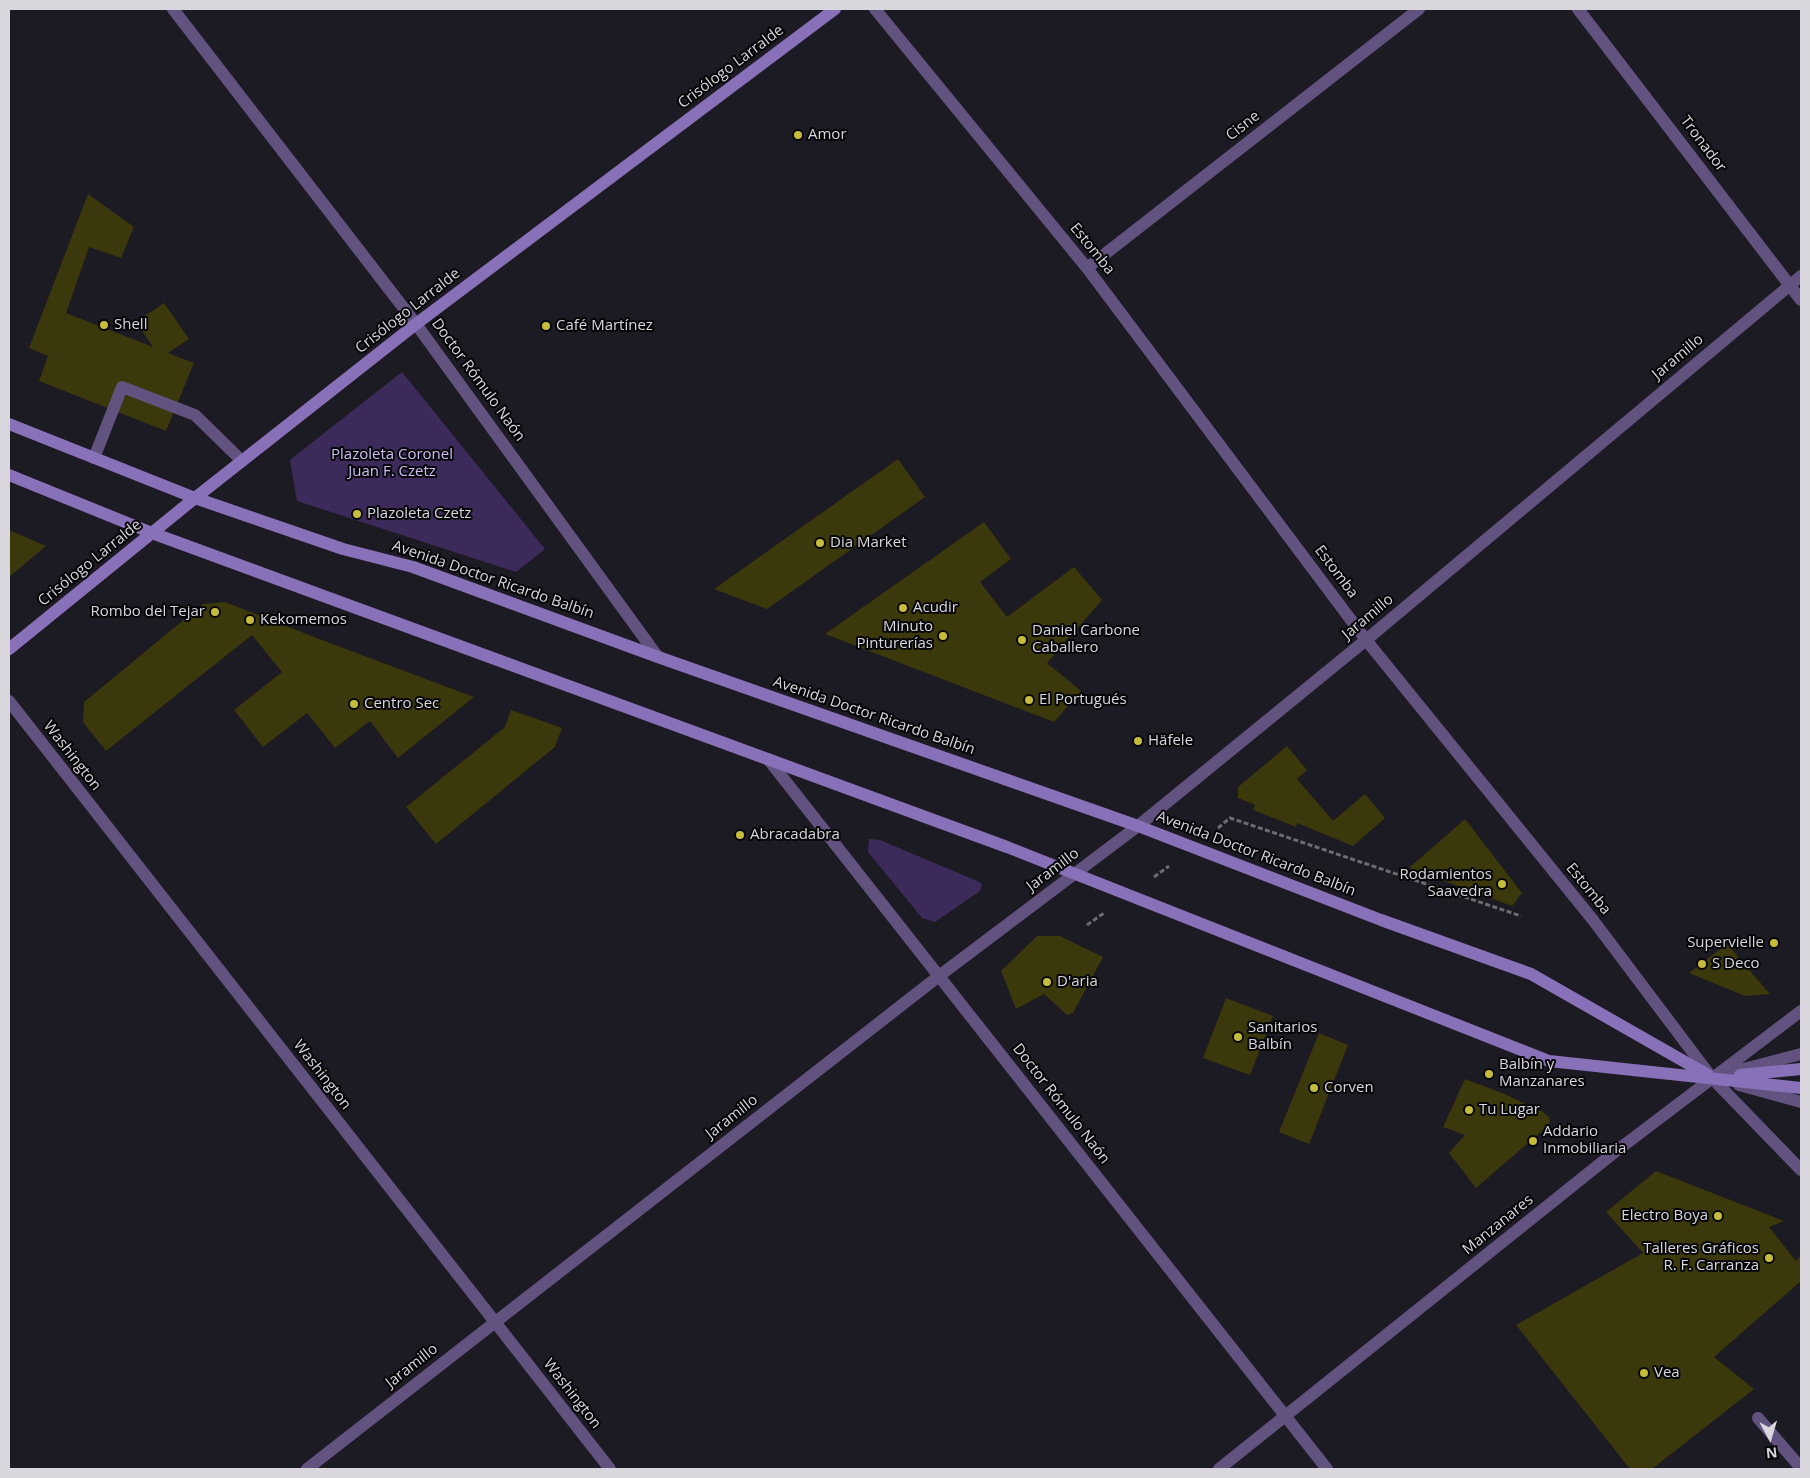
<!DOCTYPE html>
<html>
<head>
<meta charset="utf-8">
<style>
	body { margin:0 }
	#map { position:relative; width:1810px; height:1478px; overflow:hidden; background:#1c1a22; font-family:"Open Sans",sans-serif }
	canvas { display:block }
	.frame { position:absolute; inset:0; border:10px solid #d9d7dd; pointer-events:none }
	.north { position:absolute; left:1745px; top:1413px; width:50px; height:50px; -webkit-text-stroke:4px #060609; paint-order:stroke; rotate:174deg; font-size:14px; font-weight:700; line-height:20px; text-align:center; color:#d9d7dd }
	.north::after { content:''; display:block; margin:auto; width:18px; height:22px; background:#d9d7dd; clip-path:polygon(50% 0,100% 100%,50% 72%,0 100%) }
</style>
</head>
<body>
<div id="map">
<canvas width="1810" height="1478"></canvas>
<div class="frame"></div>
<div class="north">N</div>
</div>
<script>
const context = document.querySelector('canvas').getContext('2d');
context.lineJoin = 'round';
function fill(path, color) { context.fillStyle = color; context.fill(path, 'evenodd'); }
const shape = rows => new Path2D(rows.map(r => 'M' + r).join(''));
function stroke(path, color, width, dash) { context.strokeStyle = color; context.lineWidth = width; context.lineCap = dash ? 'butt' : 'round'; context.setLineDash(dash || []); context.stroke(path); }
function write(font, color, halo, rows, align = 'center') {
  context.font = font + ' "Open Sans",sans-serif'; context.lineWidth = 4; context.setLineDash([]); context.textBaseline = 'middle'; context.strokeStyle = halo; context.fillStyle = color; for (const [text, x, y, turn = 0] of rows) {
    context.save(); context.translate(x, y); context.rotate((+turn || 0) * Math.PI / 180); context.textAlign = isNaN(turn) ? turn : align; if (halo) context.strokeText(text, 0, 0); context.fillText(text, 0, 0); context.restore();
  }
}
const green = shape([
	[402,372,545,549,516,572,297,501,290,460],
	[869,839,880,840,977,881,982,884,980,891,935,922,922,918,868,852]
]);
const building = shape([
	[88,194,134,227,121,258,89,247,66,313,153,347,136,322,164,303,189,339,168,353,194,363,166,431,39,381,48,356,29,348],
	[898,459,925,497,767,609,714,589],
	[984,522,1011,559,980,582,1007,617,1074,567,1102,600,1047,663,1081,691,1054,722,825,634],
	[9,530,46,546,9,577],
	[225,602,322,640,474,697,398,758,370,721,335,748,307,713,263,747,234,710,282,672,252,635,106,751,83,722,84,702,203,604],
	[511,710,562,728,555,747,436,844,406,807,505,727],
	[1287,746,1307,770,1297,779,1333,821,1365,794,1385,818,1353,846,1297,823,1296,827,1253,810,1255,805,1238,798,1238,787],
	[1465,819,1522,893,1512,906,1409,868],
	[1037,936,1060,936,1103,957,1073,1013,1067,1015,1044,994,1016,1009,1001,971],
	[1727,944,1770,994,1745,996,1689,973],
	[1226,998,1273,1016,1250,1075,1203,1058],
	[1319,1033,1348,1045,1309,1144,1279,1132],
	[1465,1079,1502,1093,1543,1112,1549,1117,1550,1124,1476,1188,1449,1153,1465,1135,1443,1127],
	[1656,1171,1784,1221,1769,1227,1796,1261,1801,1255,1801,1281,1714,1357,1754,1389,1652,1469,1630,1469,1516,1325,1643,1253,1606,1212]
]);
const path = shape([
	[1218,828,1230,818,1521,916],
	[1154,877,1169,866],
	[1087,925,1104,913]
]);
const lane = shape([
	[94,458,122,387,195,415,242,461],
	[1758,1418,1801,1468]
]);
const street = shape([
	[173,9,416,324,658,657],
	[875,9,1087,268,1366,640,1593,920,1712,1078,1801,1170],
	[1578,9,1801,300],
	[1087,268,1419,9],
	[9,701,610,1469],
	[768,759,1327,1469],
	[1732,1072,1801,1054],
	[1739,1085,1801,1102],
	[307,1469,939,976,1138,826,1366,640,1801,276],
	[1219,1469,1611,1155,1801,1011]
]);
const secondary = shape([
	[9,424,195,498,343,549,413,567,658,657,1138,826,1381,920,1531,974,1708,1075],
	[9,475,152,533,1007,847,1549,1061,1801,1088],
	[9,649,195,498,416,324,835,9],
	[1740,1075,1801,1069]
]);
const markers = [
	[798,135,5,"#c6bc3c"],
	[104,325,5,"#c6bc3c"],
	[546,326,5,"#c6bc3c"],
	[357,514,5,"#c6bc3c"],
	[820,543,5,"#c6bc3c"],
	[903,608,5,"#c6bc3c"],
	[215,612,5,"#c6bc3c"],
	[250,620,5,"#c6bc3c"],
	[943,636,5,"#c6bc3c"],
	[1022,640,5,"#c6bc3c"],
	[1029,700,5,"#c6bc3c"],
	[354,704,5,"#c6bc3c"],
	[1138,741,5,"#c6bc3c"],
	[740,835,5,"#c6bc3c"],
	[1502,884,5,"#c6bc3c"],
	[1774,943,5,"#c6bc3c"],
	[1702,964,5,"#c6bc3c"],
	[1047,982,5,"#c6bc3c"],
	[1238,1037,5,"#c6bc3c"],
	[1489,1074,5,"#c6bc3c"],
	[1314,1088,5,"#c6bc3c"],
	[1469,1110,5,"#c6bc3c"],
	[1533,1141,5,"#c6bc3c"],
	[1718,1216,5,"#c6bc3c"],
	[1769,1258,5,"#c6bc3c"],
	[1644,1373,5,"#c6bc3c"]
];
const streetNames = [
	["Crisólogo Larralde",731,67,-37],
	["Cisne",1243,126,-38],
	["Tronador",1703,144,53],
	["Estomba",1092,249,51],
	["Crisólogo Larralde",408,311,-38],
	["Jaramillo",1678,357,-40],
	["Doctor Rómulo Naón",478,380,54],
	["Crisólogo Larralde",90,563,-39],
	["Estomba",1336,572,53],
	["Avenida Doctor Ricardo Balbín",493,580,19],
	["Jaramillo",1368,617,-40],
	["Avenida Doctor Ricardo Balbín",874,716,19],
	["Washington",72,756,52],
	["Avenida Doctor Ricardo Balbín",1256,854,21],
	["Jaramillo",1053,870,-37],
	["Estomba",1588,889,51],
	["Washington",322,1075,52],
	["Doctor Rómulo Naón",1061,1104,52],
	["Jaramillo",732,1117,-38],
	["Manzanares",1498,1225,-39],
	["Jaramillo",412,1366,-38],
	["Washington",572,1394,52]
];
const poiNames = [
	["Amor",808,135],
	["Shell",114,325],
	["Café Martínez",556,326],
	["Plazoleta Czetz",367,514],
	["Dia Market",830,543],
	["Acudir",913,608],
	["Rombo del Tejar",205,612,"right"],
	["Kekomemos",260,620],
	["Minuto",933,627,"right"],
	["Pinturerías",933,644,"right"],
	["Daniel Carbone",1032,631],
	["Caballero",1032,648],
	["El Portugués",1039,700],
	["Centro Sec",364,704],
	["Häfele",1148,741],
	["Abracadabra",750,835],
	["Rodamientos",1492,875,"right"],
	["Saavedra",1492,892,"right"],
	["Supervielle",1764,943,"right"],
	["S Deco",1712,964],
	["D'aria",1057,982],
	["Sanitarios",1248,1028],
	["Balbín",1248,1045],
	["Balbín y",1499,1065],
	["Manzanares",1499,1082],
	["Corven",1324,1088],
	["Tu Lugar",1479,1110],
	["Addario",1543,1132],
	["Inmobiliaria",1543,1149],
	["Electro Boya",1708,1216,"right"],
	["Talleres Gráficos",1759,1249,"right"],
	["R. F. Carranza",1759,1266,"right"],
	["Vea",1654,1373]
];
const parkNames = [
	["Plazoleta Coronel",392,455],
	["Juan F. Czetz",392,472]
];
fill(green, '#3c2b5a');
fill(building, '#3b380c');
stroke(path, '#6e6c73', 3, [5, 2.5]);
stroke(lane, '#61527f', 12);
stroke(street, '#61527f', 12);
stroke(secondary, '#8971b9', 12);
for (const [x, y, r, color] of markers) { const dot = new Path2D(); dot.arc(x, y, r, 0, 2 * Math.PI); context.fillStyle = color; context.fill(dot); stroke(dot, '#060609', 2); }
write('15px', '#d9d7dd', '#060609', streetNames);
write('15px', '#d9d7dd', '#060609', poiNames, 'left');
write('15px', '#cdbdf4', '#060609', parkNames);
</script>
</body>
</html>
